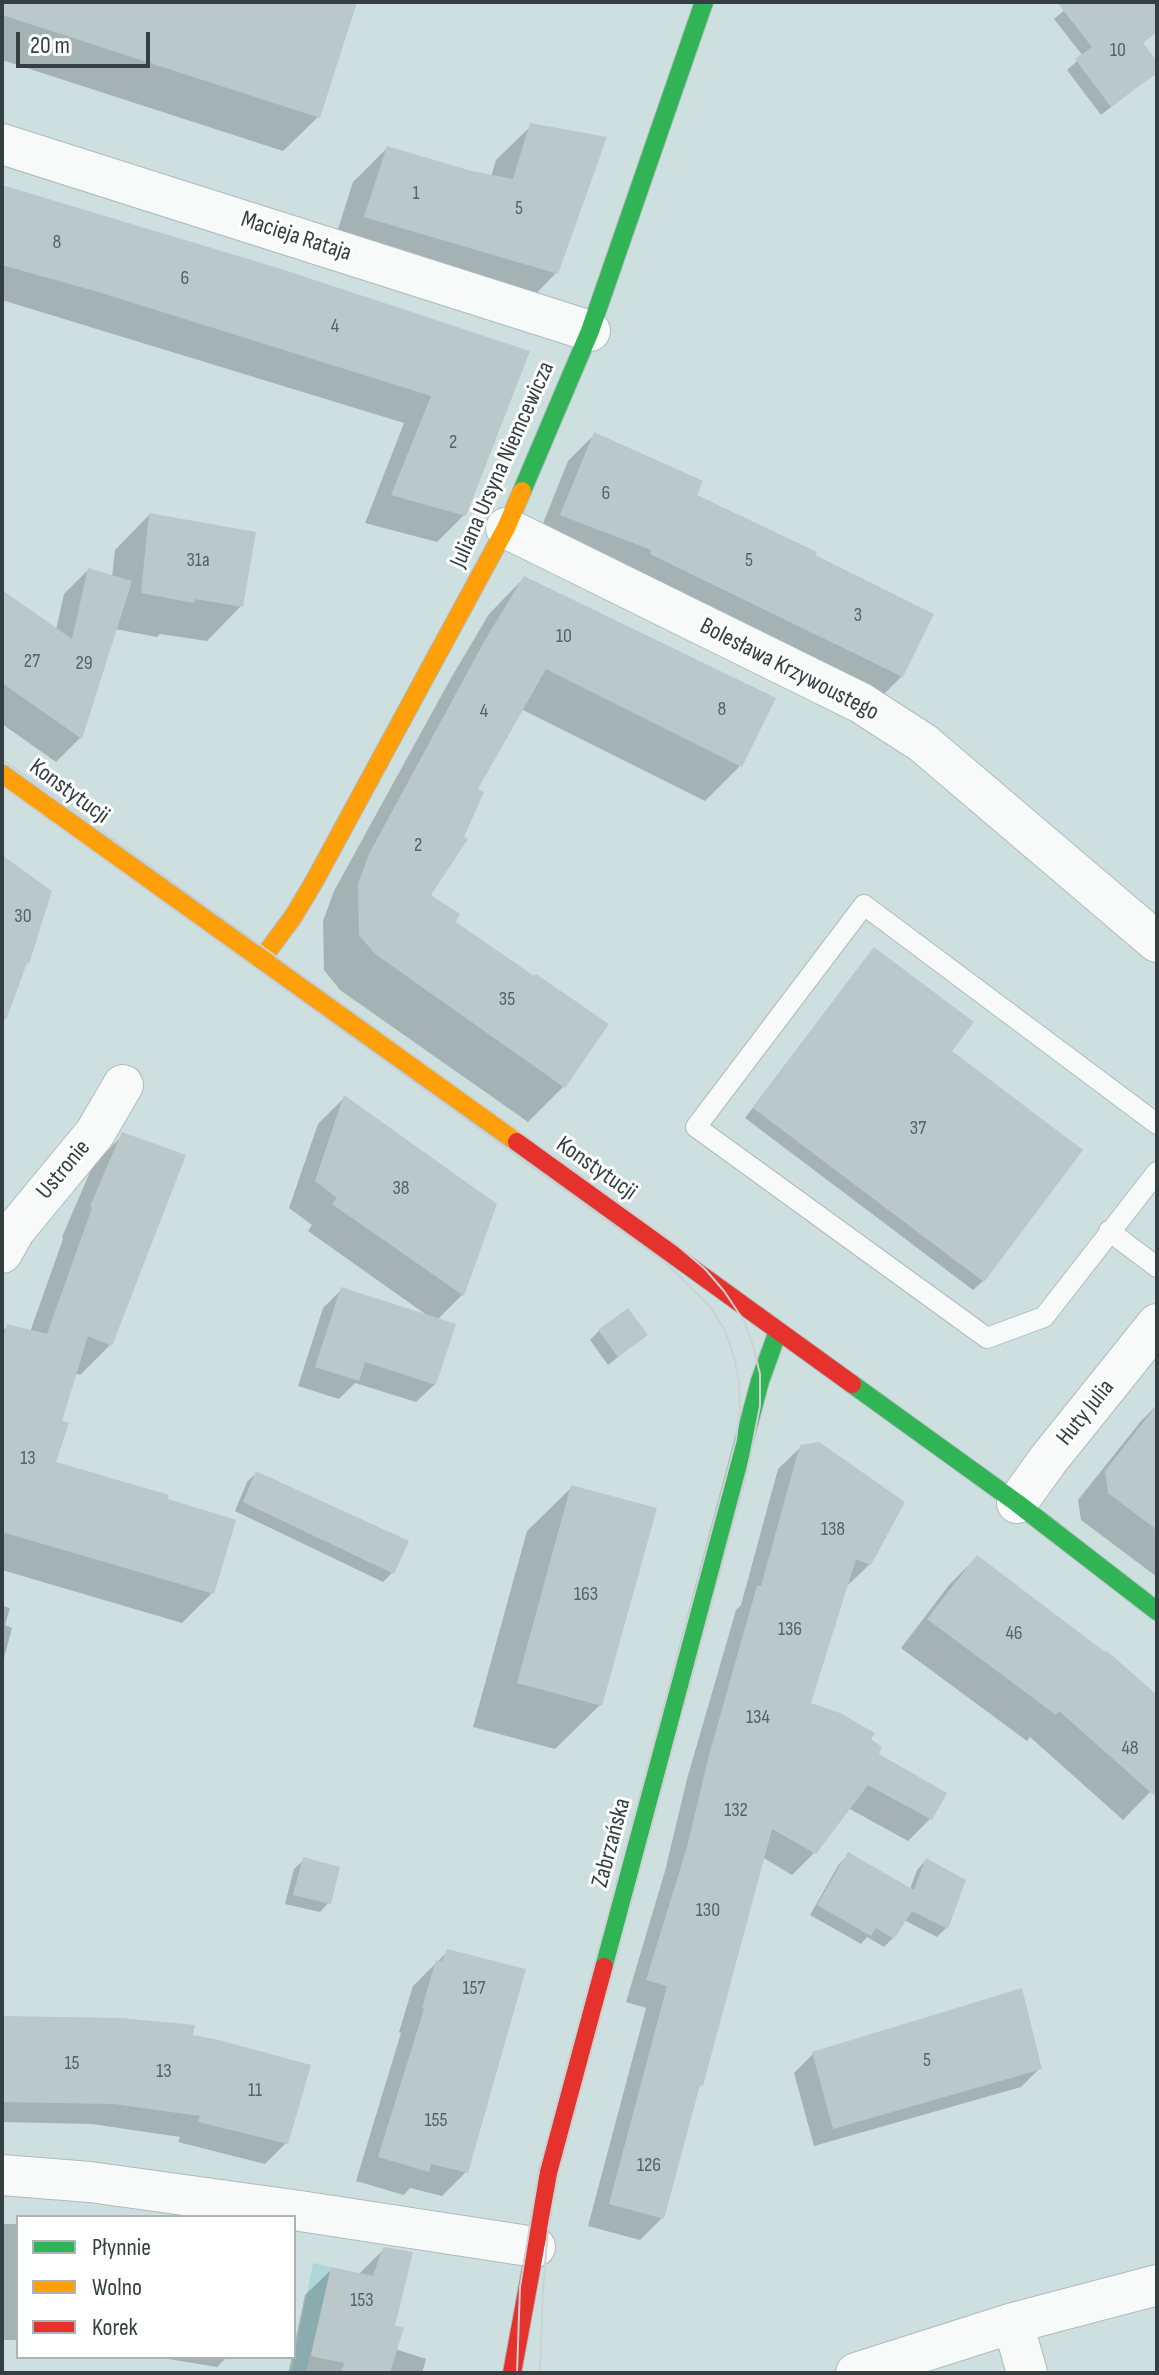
<!DOCTYPE html>
<html>
<head>
<meta charset="utf-8">
<style>
	body { margin:0 }
	#map { position:relative; width:1159px; height:2375px; overflow:hidden; background:#cedfe0; font-family:"Sofia Sans Condensed",sans-serif }
	canvas { display:block }
	.frame { position:absolute; inset:0; border:4px solid #333f40; pointer-events:none }
	.legend { position:absolute; left:16px; top:2215px; width:280px; height:144px; box-sizing:border-box; background:#fff; border:2px solid #adb2b3; margin:0; padding:10px 14px; list-style:none; font-size:24px; color:#333f40 }
	.legend li { display:flex; align-items:center; gap:16px; height:40px }
	.legend b { width:40px; border:2px solid #adb2b3 }
	.scale { position:absolute; left:16px; top:32px; width:134px; height:36px; box-sizing:border-box; border:4px solid #333f40; border-top:0; padding-left:10px; font-size:24px; line-height:28px; white-space:nowrap; color:#333f40; -webkit-text-stroke:6px #fff; paint-order:stroke }
</style>
</head>
<body>
<div id="map">
<canvas width="1159" height="2375"></canvas>
<div class="frame"></div>
<ul class="legend">
<li><b style="height:10px;background:#30b455"></b>Płynnie</li>
<li><b style="height:10px;background:#ff9f0a"></b>Wolno</li>
<li><b style="height:10px;background:#e5322d"></b>Korek</li>
</ul>
<div class="scale">20 m</div>
</div>
<script>
const context = document.querySelector('canvas').getContext('2d');
context.lineJoin = 'round';
function fill(path, color) { context.fillStyle = color; context.fill(path, 'evenodd'); }
const shape = rows => new Path2D(rows.map(r => 'M' + r).join(''));
function stroke(path, color, width, dash) { context.strokeStyle = color; context.lineWidth = width; context.lineCap = dash ? 'butt' : 'round'; context.setLineDash(dash || []); context.stroke(path); }
function write(font, color, halo, rows, align = 'center') {
  context.font = font + ' "Sofia Sans Condensed",sans-serif'; context.lineWidth = 6; context.setLineDash([]); context.textBaseline = 'middle'; context.strokeStyle = halo; context.fillStyle = color; for (const [text, x, y, turn = 0] of rows) {
    context.save(); context.translate(x, y); context.rotate((+turn || 0) * Math.PI / 180); context.textAlign = isNaN(turn) ? turn : align; if (halo) context.strokeText(text, 0, 0); context.fillText(text, 0, 0); context.restore();
  }
}
const green = shape([
	[313,2263,331,2267,306,2373,291,2373]
]);
const shadow = shape([
	[2,2,355,2,318,117,283,151,2,60],
	[1074,2,1149,2,1157,12,1157,32,1141,43,1157,64,1157,71,1101,115,1067,70,1083,56,1054,19],
	[531,126,556,273,522,308,331,251,353,182,387,148,491,177,496,160],
	[2,186,528,352,464,515,437,542,365,523,404,423,2,300],
	[594,435,694,496,812,556,902,676,876,702,536,541,568,461],
	[149,515,241,606,207,641,160,634,157,637,115,629,80,738,56,762,2,724,2,592,56,630,64,594,88,570,112,577,115,550],
	[524,578,740,766,705,801,521,709,476,789,461,838,428,896,454,922,606,1025,563,1087,528,1122,340,990,324,970,323,921,334,891,451,678,489,614],
	[874,949,950,1052,983,1281,973,1290,745,1118,865,959],
	[344,1098,494,1205,462,1295,437,1320,435,1384,416,1402,355,1383,339,1399,298,1386,323,1308,342,1289,428,1316,308,1231,312,1225,289,1208,318,1124],
	[123,1135,110,1345,80,1375,75,1373,59,1423,53,1463,212,1593,182,1623,2,1570,2,1332,8,1326,30,1332,63,1239,62,1237,93,1165],
	[599,1331,645,1335,608,1365,590,1340],
	[1157,1405,1157,1577,1081,1520,1078,1500,1141,1421],
	[801,1447,870,1564,847,1586,808,1704,868,1740,877,1755,930,1819,908,1841,848,1808,815,1852,792,1875,762,1857,701,2085,697,2088,662,2218,640,2240,588,2226,646,2008,626,2002,665,1871,687,1779,736,1610,741,1605,778,1469],
	[256,1473,392,1573,383,1582,235,1511,247,1482],
	[572,1487,600,1705,555,1749,473,1727,527,1531],
	[977,1557,1157,1698,1157,1785,1123,1820,1030,1737,1027,1741,901,1648,949,1585],
	[2,1606,10,1608,5,1625,12,1628,2,1666],
	[848,1855,910,1889,917,1870,926,1860,964,1881,946,1928,937,1937,904,1920,893,1938,884,1947,867,1937,861,1944,810,1915,839,1864],
	[304,1860,329,1902,320,1912,285,1904,294,1869],
	[448,1951,466,2172,442,2196,410,2188,404,2195,356,2181,401,2033,399,2032,413,1986],
	[2,2018,190,2037,286,2143,265,2164,178,2142,180,2137,92,2124,2,2122],
	[813,2054,1040,2068,1021,2087,814,2146,794,2073],
	[2,2224,18,2224,18,2340,2,2340],
	[384,2249,395,2349,426,2359,422,2373,288,2373,292,2357,294,2357,294,2347,305,2295,332,2269,358,2275],
	[156,2357,227,2357,217,2367]
]);
const building = shape([
	[2,2,357,2,320,118,2,15],
	[1057,2,1157,2,1157,32,1143,43,1157,61,1157,73,1111,107,1075,59,1092,47],
	[530,123,607,137,558,274,364,217,387,146,468,170,513,179],
	[2,185,275,267,530,351,466,516,391,495,431,396,95,291,2,265],
	[594,432,703,481,697,495,817,552,815,555,934,614,903,677,650,554,651,550,560,515],
	[149,513,256,532,243,607,195,599,194,603,141,593],
	[88,568,132,581,82,739,2,683,2,590,72,639],
	[524,576,776,698,742,767,546,669,478,789,484,792,464,837,468,839,431,895,460,914,456,922,534,976,536,974,609,1024,565,1088,375,954,359,935,358,884,369,854,485,640],
	[2,855,52,891,29,964,27,963,6,1020,2,1019],
	[874,947,974,1022,952,1051,1083,1150,984,1282,753,1108],
	[344,1095,497,1204,464,1296,332,1204,337,1198,315,1181],
	[122,1132,186,1155,112,1346,88,1336,62,1421,69,1423,56,1462,169,1495,168,1499,236,1520,214,1594,2,1532,2,1344,7,1324,47,1334,92,1208,90,1206],
	[341,1287,456,1324,436,1385,365,1362,359,1381,315,1367],
	[628,1308,648,1335,618,1357,598,1330],
	[1157,1405,1157,1530,1108,1493,1105,1471],
	[819,1442,905,1502,871,1565,856,1559,811,1703,840,1713,875,1733,871,1739,882,1747,879,1754,947,1793,932,1820,868,1785,816,1854,772,1829,703,2086,700,2085,664,2219,609,2204,667,1986,646,1980,687,1847,709,1755,757,1586,761,1586,800,1445],
	[256,1471,409,1541,394,1574,243,1502],
	[571,1485,657,1508,602,1706,517,1683],
	[977,1555,1105,1652,1106,1650,1157,1695,1157,1798,1059,1711,1056,1715,927,1619],
	[848,1852,914,1890,926,1858,966,1880,948,1929,912,1911,894,1939,876,1928,871,1936,817,1905],
	[303,1857,340,1867,331,1904,293,1895],
	[447,1949,526,1969,468,2173,431,2164,429,2172,378,2157,424,2009,422,2008,436,1960,442,1961],
	[1022,1988,1042,2069,833,2129,812,2052],
	[2,2016,121,2018,195,2025,193,2035,219,2040,311,2065,288,2144,198,2122,200,2116,114,2104,2,2102],
	[383,2247,413,2252,395,2326,404,2327,390,2373,341,2373,344,2363,311,2356,331,2267,373,2276]
]);
const lane = shape([
	[1157,1124,864,905,696,1127,987,1338,1044,1317,1157,1172],
	[1109,1231,1157,1267]
]);
const street = shape([
	[2,144,590,331],
	[506,528,861,703,923,743,1157,942],
	[2,1253,15,1230,95,1133,123,1085],
	[1017,1503,1048,1460,1157,1324],
	[2,2175,90,2182,300,2211,535,2247],
	[1013,2323,1027,2373],
	[856,2373,1013,2323,1157,2285]
]);
const fast = shape([
	[522,491,590,331,704,2],
	[852,1384,1017,1503,1157,1611],
	[604,1967,760,1381,778,1331]
]);
const slow = shape([
	[2,774,517,1142],
	[261,960,293,917,315,880,506,528,522,491]
]);
const jam = shape([
	[517,1142,852,1384],
	[512,2373,549,2172,604,1967]
]);
const tram = shape([
	[2,759,678,1246,705,1269,724,1291,744,1321,753,1345,760,1374,760,1406,747,1472,558,2174,548,2229,543,2289,540,2373],
	[2,786,666,1263,710,1306,725,1331,734,1357,739,1381,740,1409,736,1440,539,2170,520,2287,517,2373]
]);
const numberNames = [
	["10",1118,51],
	["1",416,194],
	["5",519,209],
	["8",57,243],
	["6",185,279],
	["4",335,327],
	["2",453,443],
	["6",606,494],
	["31a",198,561],
	["5",749,561],
	["3",858,616],
	["10",564,637],
	["27",32,662],
	["29",84,664],
	["8",722,710],
	["4",484,712],
	["2",418,846],
	["30",23,917],
	["35",507,1000],
	["37",918,1129],
	["38",401,1189],
	["13",28,1459],
	["138",833,1530],
	["163",586,1595],
	["136",790,1630],
	["46",1014,1634],
	["134",758,1718],
	["48",1130,1749],
	["132",736,1811],
	["130",708,1911],
	["157",474,1989],
	["5",927,2061],
	["15",72,2064],
	["13",164,2072],
	["11",255,2091],
	["155",436,2121],
	["126",649,2166],
	["153",362,2301]
];
const streetNames = [
	["Macieja Rataja",296,237,18],
	["Juliana Ursyna Niemcewicza",503,465,-66],
	["Bolesława Krzywoustego",789,670,27],
	["Konstytucji",69,792,36],
	["Konstytucji",596,1169,35],
	["Ustronie",64,1170,-50],
	["Huty Julia",1086,1413,-51],
	["Zabrzańska",612,1843,-75]
];
fill(green, '#aed7da');
fill(shadow, '#0003');
fill(building, '#bbc8ca');
stroke(lane, '#aebbbc', 22);
stroke(street, '#aebbbc', 42);
stroke(fast, '#aebbbc', 20);
stroke(slow, '#aebbbc', 20);
stroke(jam, '#aebbbc', 20);
stroke(lane, '#f8fafa', 20);
stroke(street, '#f8fafa', 40);
stroke(fast, '#30b455', 18);
stroke(slow, '#ff9f0a', 18);
stroke(jam, '#e5322d', 18);
stroke(tram, '#ccd1d2', 2);
write('20px', '#566364', null, numberNames);
write('24px', '#333f40', '#fff', streetNames);
</script>
</body>
</html>
